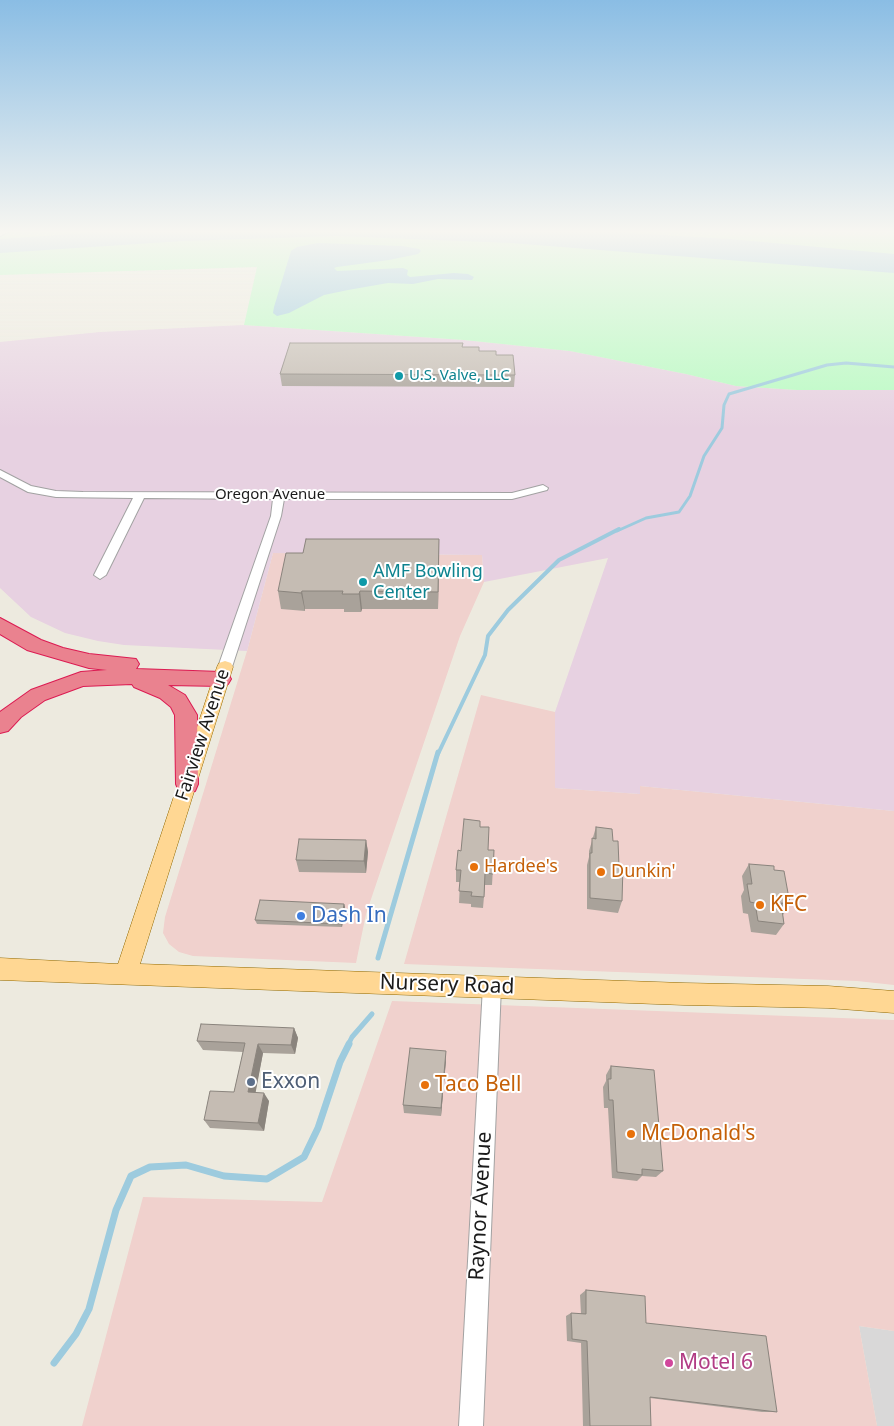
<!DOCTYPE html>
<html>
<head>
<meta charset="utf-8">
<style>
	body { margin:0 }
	canvas { display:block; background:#edeadf }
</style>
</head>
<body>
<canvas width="894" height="1426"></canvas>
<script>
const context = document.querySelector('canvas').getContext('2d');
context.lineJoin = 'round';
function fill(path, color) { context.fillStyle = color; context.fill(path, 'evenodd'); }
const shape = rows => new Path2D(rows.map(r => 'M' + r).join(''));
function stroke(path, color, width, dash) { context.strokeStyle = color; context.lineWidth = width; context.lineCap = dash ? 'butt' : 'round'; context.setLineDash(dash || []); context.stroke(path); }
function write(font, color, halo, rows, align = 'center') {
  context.font = font + ' "Noto Sans",sans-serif'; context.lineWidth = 4; context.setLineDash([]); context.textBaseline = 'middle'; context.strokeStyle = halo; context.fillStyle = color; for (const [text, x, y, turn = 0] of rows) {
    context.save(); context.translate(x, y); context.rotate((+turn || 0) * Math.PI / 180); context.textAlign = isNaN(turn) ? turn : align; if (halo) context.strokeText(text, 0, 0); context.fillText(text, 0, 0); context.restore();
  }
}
const residential = shape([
	[859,1326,894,1331,894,1426,877,1426]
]);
const commercial = shape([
	[273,553,482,555,484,582,460,636,366,914,356,963,193,956,179,952,169,944,163,933,165,917,247,651],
	[481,695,555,712,555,788,640,794,640,786,894,811,894,985,857,981,404,964],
	[392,1001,894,1020,894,1331,859,1326,877,1426,82,1426,143,1197,322,1202]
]);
const industrial = shape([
	[244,325,464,340,570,351,686,374,736,386,797,390,894,390,894,811,640,786,640,794,555,788,555,712,608,558,484,582,482,555,273,553,247,651,124,645,98,641,65,633,31,617,0,588,0,342,100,332]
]);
const park = shape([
	[0,230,894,230,894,390,797,390,736,386,686,374,570,351,464,340,244,325,257,267,0,275]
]);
const water = shape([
	[128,230,578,230,730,239,894,254,894,273,511,243,337,236,183,241,0,253,0,239],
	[318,243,402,246,419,249,421,251,418,254,389,260,337,267,334,268,337,271,403,268,408,270,407,275,410,277,454,273,468,274,474,277,472,280,438,279,413,284,388,283,348,290,324,295,289,313,277,316,273,313,274,307,291,251,297,247]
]);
const streamFar3 = shape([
	[617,531,646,518,679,512,690,496,704,456,722,428,724,405,729,394,827,365,846,363,894,367]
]);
const streamFar2 = shape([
	[438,754,485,655,488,636,508,610,559,560,619,529]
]);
const streamFar1 = shape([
	[378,958,438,752],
	[348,1045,352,1037,372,1014]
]);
const stream = shape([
	[54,1363,76,1334,89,1309,116,1210,131,1176,150,1167,186,1165,224,1176,267,1179,304,1157,318,1128,340,1062,349,1044]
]);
const minor = shape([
	[5,230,12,230,0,236,0,232,5,230],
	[0,470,31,486,56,491,83,492,512,493,543,485,548,488,547,490,512,499,284,499,281,516,232,667,230,670,225,672,220,670,218,667,271,516,273,499,144,498,106,575,100,579,94,575,133,498,56,497,28,492,0,477,0,470],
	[492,977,498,980,501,986,483,1426,459,1426,483,986,486,980,492,977]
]);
const major = shape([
	[225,661,231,663,233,667,140,964,684,983,828,986,894,991,894,1013,828,1008,684,1005,0,980,0,958,118,964,217,667,219,663,225,661]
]);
const highway = shape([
	[0,618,41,640,63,648,89,654,136,659,139,664,136,669,221,672,228,674,231,679,228,684,221,686,168,685,185,695,197,715,198,784,195,791,187,793,179,791,176,784,175,715,171,707,160,698,134,687,132,684,83,686,45,700,21,717,8,731,0,733,0,712,31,690,81,672,107,670,89,668,27,650,0,634,0,618]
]);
const wall = shape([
	[462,347,496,355,515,375,514,387,282,386,280,374],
	[439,539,438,609,362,609,361,612,344,612,344,609,305,609,305,611,281,609,278,591,303,553],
	[596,827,613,841,619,866,622,901,618,913,587,909,587,865,589,857,589,851],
	[366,840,368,852,366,873,299,872,296,860],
	[488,850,494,850,492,885,485,885,483,908,471,907,471,904,459,903,460,882,456,882,456,870,461,851],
	[749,864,774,870,790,904,783,915,784,924,776,935,751,932,748,914,743,913,741,896,744,890,742,876],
	[344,904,345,907,342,927,257,924,255,920],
	[294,1028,298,1038,295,1054,263,1053,255,1093,269,1101,264,1131,210,1128,204,1120,234,1092,243,1052,203,1050,197,1041],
	[446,1060,441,1116,404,1113,403,1105],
	[611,1066,663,1171,656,1177,642,1176,637,1181,612,1178,608,1108,604,1108,603,1087,606,1081,606,1075],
	[586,1290,646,1323,777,1412,762,1412,650,1398,651,1426,583,1426,581,1343,567,1341,566,1316,571,1313,581,1314,580,1295]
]);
const shadedWall = shape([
	[439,539,439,556,438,609,438,592],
	[302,591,305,609,305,611,301,593],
	[360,591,362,609,361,612,359,594],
	[366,840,368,852,366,873,364,861],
	[344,904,345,907,342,927,341,924],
	[294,1028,298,1038,295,1054,291,1045],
	[258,1044,263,1053,254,1101,248,1092],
	[446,1051,446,1060,441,1116,441,1108],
	[264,1093,269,1101,264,1131,258,1123]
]);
const building = shape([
	[290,343,463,343,462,347,479,347,479,351,496,351,496,355,513,355,515,375,280,374,290,343],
	[306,539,439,539,438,592,360,591,359,594,342,594,343,591,302,591,301,593,278,591,286,553,303,553,306,539],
	[464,819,480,821,480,827,489,827,488,850,494,850,493,874,485,873,484,897,471,896,472,892,459,891,461,870,456,870,458,850,461,851,464,819],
	[596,827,612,829,613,841,618,841,619,866,623,866,622,901,590,898,590,853,592,853,592,838,596,839,596,827],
	[299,839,366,840,364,861,296,860,299,839],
	[749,864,774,866,774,870,784,871,790,904,781,903,784,924,758,921,755,903,750,902,747,884,752,884,749,864],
	[260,900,344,904,341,924,255,920,260,900],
	[201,1024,294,1028,291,1045,258,1044,248,1092,264,1093,258,1123,204,1120,210,1091,234,1092,245,1043,197,1041,201,1024],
	[410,1048,446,1051,441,1108,403,1105,410,1048],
	[611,1066,654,1070,663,1171,642,1169,642,1175,617,1172,613,1100,609,1100,608,1079,611,1079,611,1066],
	[586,1290,645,1296,646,1323,766,1336,777,1412,650,1397,651,1426,590,1426,587,1341,572,1339,572,1332,571,1313,586,1314,586,1290]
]);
const markers = [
	[399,376,5,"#0f9aa8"],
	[363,582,5,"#0f9aa8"],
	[474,867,5,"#e8710a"],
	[601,872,5,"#e8710a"],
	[760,905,5,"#e8710a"],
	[301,916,5,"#3f7fe0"],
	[251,1082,5,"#5c6f8a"],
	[425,1085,5,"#e8710a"],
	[631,1134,5,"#e8710a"],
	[669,1363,5,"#d1479c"]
];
const farCulturenames = [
	["U.S. Valve, LLC",409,376]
];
const farStreetnames = [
	["Oregon Avenue",270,495]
];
const cultureNames = [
	["AMF Bowling",373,572],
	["Center",373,593]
];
const streetNames = [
	["Fairview Avenue",203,735,-72]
];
const foodNames = [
	["Hardee's",484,867],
	["Dunkin'",611,872]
];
const nearFoodnames = [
	["KFC",770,905],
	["Taco Bell",435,1085],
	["McDonald's",641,1134]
];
const nearShopnames = [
	["Dash In",311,916]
];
const nearStreetnames = [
	["Nursery Road",447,985,2],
	["Raynor Avenue",481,1206,-87]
];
const nearServicenames = [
	["Exxon",261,1082]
];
const nearHotelnames = [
	["Motel 6",679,1363]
];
fill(residential, '#d9d8d8');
fill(commercial, '#f0d1cd');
fill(industrial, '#e7d1e1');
fill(park, '#b8fbc2');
fill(water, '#9dcbde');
stroke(streamFar3, '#9dcbde', 3);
stroke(streamFar2, '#9dcbde', 4);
stroke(streamFar1, '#9dcbde', 5);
stroke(stream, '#9dcbde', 7);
stroke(minor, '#a2a2a2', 2);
stroke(major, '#926a00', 1);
stroke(highway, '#dc1b52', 2);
fill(minor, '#fff');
fill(major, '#ffd793');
fill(highway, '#ea828f');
fill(wall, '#a9a29a');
fill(shadedWall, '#8a847d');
fill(building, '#c5bcb3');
stroke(building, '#8a847d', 1);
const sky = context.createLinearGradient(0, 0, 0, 429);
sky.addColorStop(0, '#8abde4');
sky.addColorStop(0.54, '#f7f6f1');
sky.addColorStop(1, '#f7f6f100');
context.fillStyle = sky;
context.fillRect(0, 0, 894, 429);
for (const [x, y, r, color] of markers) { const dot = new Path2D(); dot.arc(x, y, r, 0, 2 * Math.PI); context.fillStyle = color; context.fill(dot); stroke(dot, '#fff', 2); }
write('15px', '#0d838f', '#fff', farCulturenames, 'left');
write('15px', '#1b1b1b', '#fff', farStreetnames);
write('18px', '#0d838f', '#fff', cultureNames, 'left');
write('18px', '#1b1b1b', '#fff', streetNames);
write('18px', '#c56008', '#fff', foodNames, 'left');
write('21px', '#c56008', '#fff', nearFoodnames, 'left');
write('21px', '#366cbe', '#fff', nearShopnames, 'left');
write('21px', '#1b1b1b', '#fff', nearStreetnames);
write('21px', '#4e5e75', '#fff', nearServicenames, 'left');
write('21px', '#b23c85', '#fff', nearHotelnames, 'left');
</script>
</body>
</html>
